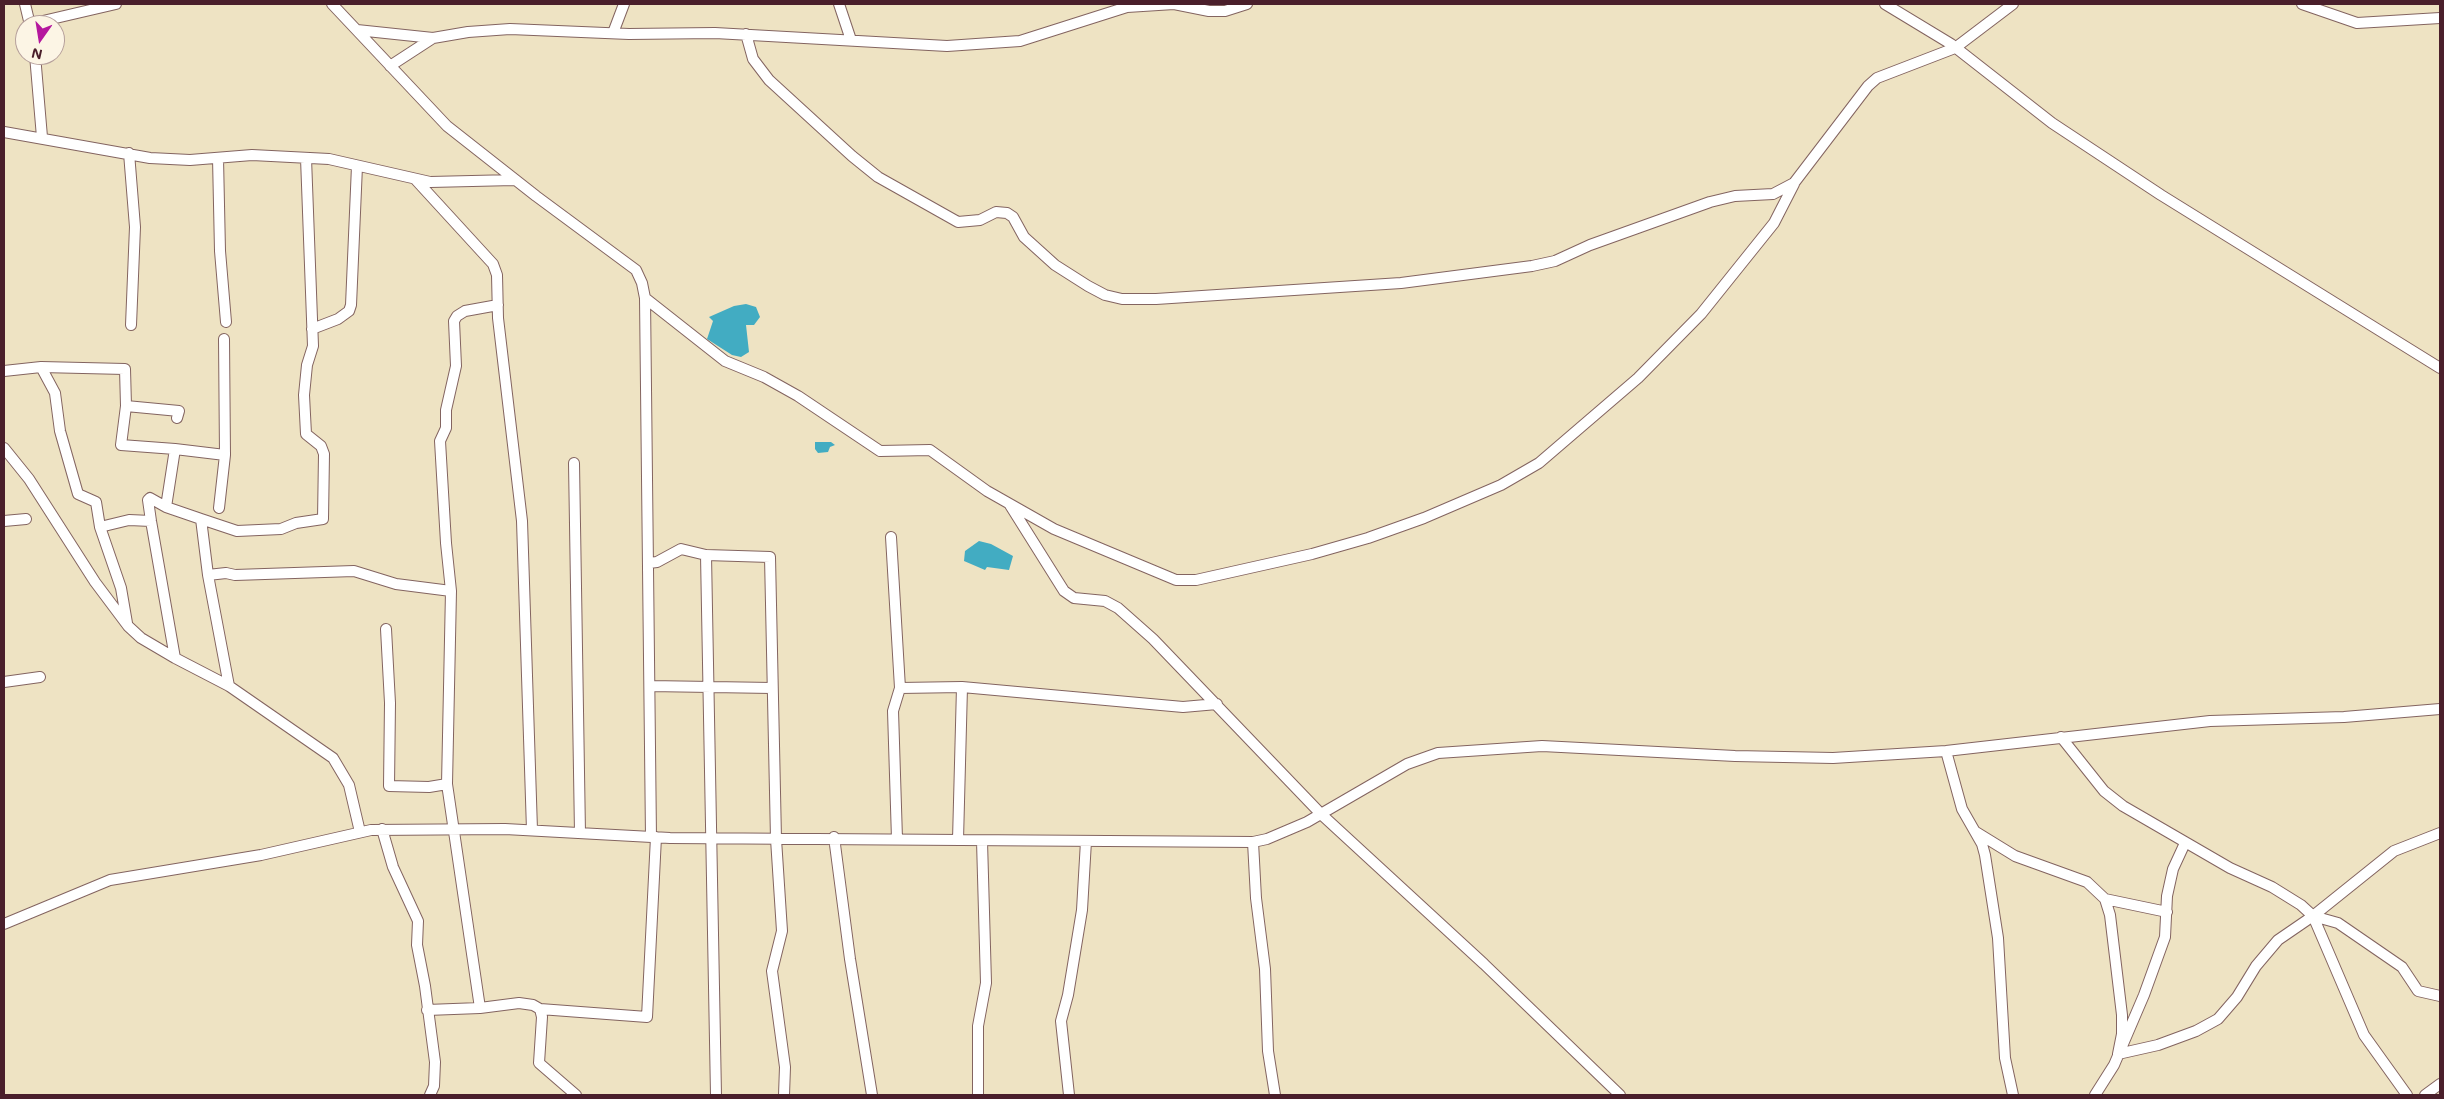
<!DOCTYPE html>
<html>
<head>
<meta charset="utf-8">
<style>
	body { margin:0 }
	#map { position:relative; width:2444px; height:1099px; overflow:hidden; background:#eee3c3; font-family:Mali,sans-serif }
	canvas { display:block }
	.frame { position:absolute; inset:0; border:5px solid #4a1f2b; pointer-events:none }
	.north { position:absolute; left:15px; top:15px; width:50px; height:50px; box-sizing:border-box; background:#fcf5e5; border:1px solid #b59f9b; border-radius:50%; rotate:193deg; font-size:14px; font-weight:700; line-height:20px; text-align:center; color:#4a1f2b }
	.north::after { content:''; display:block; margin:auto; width:18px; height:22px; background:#b5179e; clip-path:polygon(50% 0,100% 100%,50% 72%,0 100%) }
</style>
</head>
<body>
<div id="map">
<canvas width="2444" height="1099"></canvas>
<div class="frame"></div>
<div class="north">N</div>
</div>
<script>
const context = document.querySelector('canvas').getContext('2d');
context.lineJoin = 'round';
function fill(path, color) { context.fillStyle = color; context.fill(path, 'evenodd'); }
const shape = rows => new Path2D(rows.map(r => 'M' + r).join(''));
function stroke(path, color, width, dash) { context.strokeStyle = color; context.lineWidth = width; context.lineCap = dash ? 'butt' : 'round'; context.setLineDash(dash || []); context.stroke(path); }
const water = shape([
	[746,304,756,307,760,317,754,325,746,325,749,352,741,357,732,355,707,339,713,321,709,317,734,306],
	[815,442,831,442,835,445,830,447,828,452,818,453,815,449],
	[979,541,991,544,1013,556,1009,570,987,567,985,570,964,561,965,551]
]);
const minor = shape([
	[25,4,30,25],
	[332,4,447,126,536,196,636,270,642,283,645,298,651,837],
	[839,4,851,40],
	[1885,4,1951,44,2052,123,2161,195,2440,368],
	[2302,4,2357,23,2440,18],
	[30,24,116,4],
	[357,30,433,38,468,32,510,29,629,34,715,33,947,46,1020,41,1127,7,1174,4,1209,11,1225,11,1247,4],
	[613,33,624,4],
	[746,34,753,59,769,80,852,156,878,177,958,222,980,220,996,212,1007,213,1013,217,1024,237,1055,265,1088,286,1105,295,1122,299,1156,299,1401,283,1532,266,1555,261,1590,245,1710,202,1735,196,1773,194,1794,183,1868,86,1877,78,1955,48,2013,4],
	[35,55,42,137],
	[390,66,433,38],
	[4,132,150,158,190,160,252,155,329,159,430,182,514,180],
	[129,153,135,227,131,325],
	[218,158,220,251,226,322],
	[416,180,493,264,497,275,498,318,522,521,532,830],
	[645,298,725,361,764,377,798,396,880,451,930,450,987,491,1054,529,1176,580,1196,580,1312,554,1368,538,1424,518,1501,485,1539,463,1638,378,1701,314,1774,223,1794,184],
	[312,329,338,319,349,311,351,305,357,166],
	[224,339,225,455],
	[4,371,41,367],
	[4,448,29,479,95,582,128,626,141,638,175,658,229,686,333,758,349,785,360,832],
	[175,449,121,445,126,406,179,411,177,418],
	[574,463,580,833],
	[1010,505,1064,591,1074,598,1105,601,1118,608,1153,639,1321,814,1484,964,1620,1095],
	[166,507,175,449,225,455,219,508],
	[201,519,237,531,281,529,296,523,323,519,324,454,321,446,306,434,304,395,307,365,313,346,306,158],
	[4,521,26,519],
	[100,527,96,502,78,494,60,431,55,393,41,367,125,369,126,406],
	[891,537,900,688],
	[706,555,770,557,776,839,782,931,772,971,785,1067,784,1095],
	[649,563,657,562,681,549,706,555,716,1095],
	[208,575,226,573,235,575,354,571,396,584,451,591],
	[127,623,121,588,100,527,129,520,151,521],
	[386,629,390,703,389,786,429,787,447,784],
	[175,658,151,521,148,500,150,498,166,507,201,519,208,575,229,686],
	[4,682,40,677],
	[650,686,772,688],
	[2061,737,2104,791,2123,806,2230,868,2272,887,2301,905,2313,916,2364,1035,2407,1095],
	[1946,751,1962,809,1982,844,1985,855,1998,938,2005,1058,2013,1095],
	[382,829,393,867,418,921,417,945,425,986,435,1062,434,1086,430,1095],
	[1976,832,2015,856,2087,882,2105,899,2110,915,2122,1015,2122,1034,2118,1054],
	[834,837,850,959,872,1095],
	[897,839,893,711,900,688,962,687,1183,707,1217,704],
	[958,840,962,687],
	[1253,842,1256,898,1265,969,1268,1051,1275,1095],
	[2105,899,2167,912],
	[2313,916,2338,923,2402,967,2418,991,2440,996],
	[4,924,110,880,261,855,371,830,505,829,670,838,1253,842,1267,839,1307,822,1407,764,1438,753,1542,746,1735,756,1833,758,1946,751,2210,721,2344,717,2440,709],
	[480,1008,447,784,451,591,446,543,440,441,446,428,446,410,456,366,454,321,457,316,465,311,498,305],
	[540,1009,647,1017,656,837],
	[427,1010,480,1008,519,1003,533,1005,540,1009,542,1017,539,1063,576,1095],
	[2118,1054,2158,1045,2196,1031,2218,1019,2237,997,2256,966,2278,940,2313,916,2394,851,2440,833],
	[978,1095,978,1026,986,983,982,841],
	[1069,1095,1061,1021,1068,995,1082,910,1086,841],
	[2095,1095,2114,1065,2144,995,2165,937,2167,896,2173,869,2185,843],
	[2425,1095,2440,1084]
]);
fill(water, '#42acc2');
stroke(minor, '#836460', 12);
stroke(minor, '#fff', 10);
</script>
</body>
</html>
